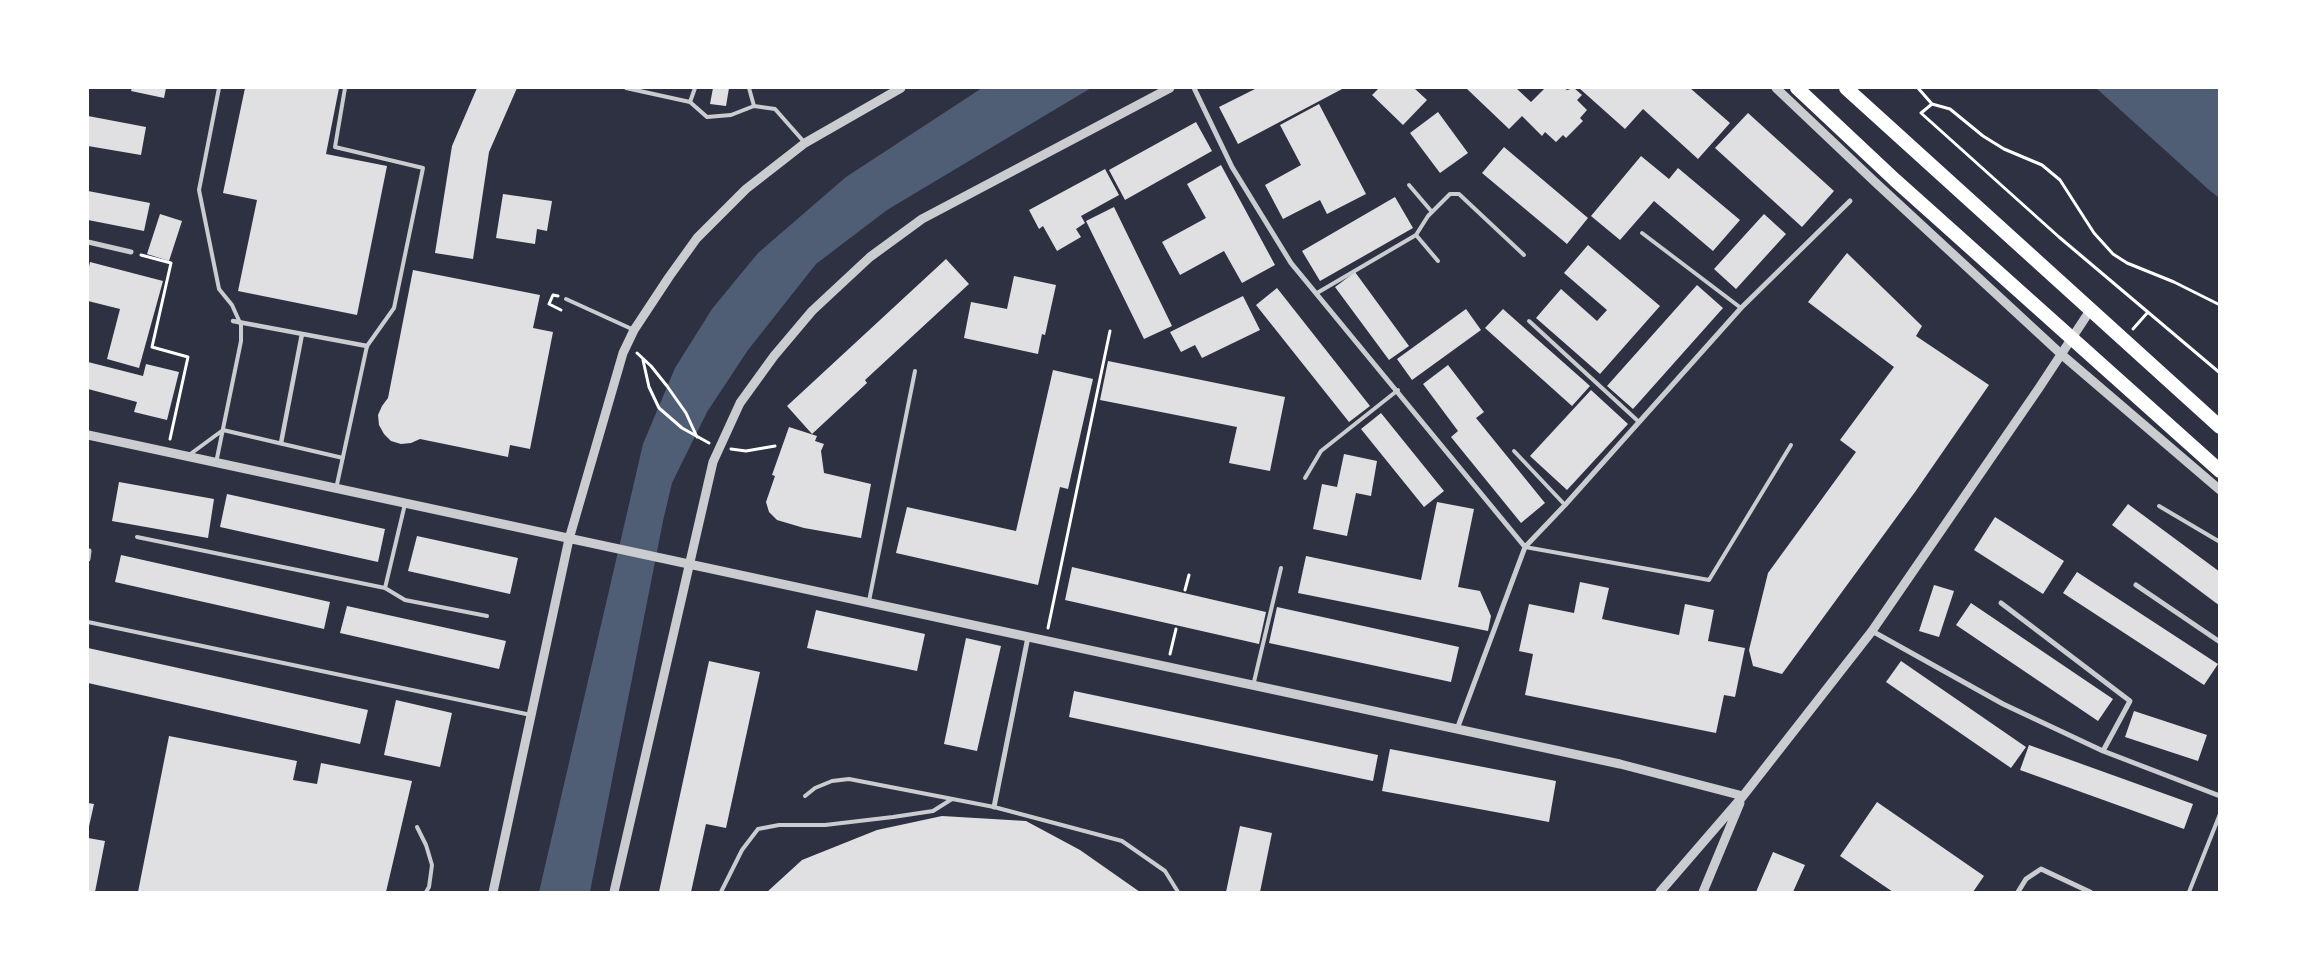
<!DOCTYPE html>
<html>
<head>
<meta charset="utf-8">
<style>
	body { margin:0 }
	#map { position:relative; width:2307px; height:980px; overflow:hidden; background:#2d3142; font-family:"DejaVu Sans",sans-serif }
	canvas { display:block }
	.frame { position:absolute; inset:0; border:89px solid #fff; pointer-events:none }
</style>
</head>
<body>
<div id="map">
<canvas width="2307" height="980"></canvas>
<div class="frame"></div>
</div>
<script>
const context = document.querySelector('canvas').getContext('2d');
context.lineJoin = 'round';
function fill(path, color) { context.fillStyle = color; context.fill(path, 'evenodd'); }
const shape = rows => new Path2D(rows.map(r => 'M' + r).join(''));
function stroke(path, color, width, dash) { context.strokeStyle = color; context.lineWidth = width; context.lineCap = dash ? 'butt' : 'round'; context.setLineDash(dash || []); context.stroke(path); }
const water = shape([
	[982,88,1091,88,887,210,816,264,748,350,707,412,672,483,663,521,590,892,539,892,643,444,675,368,712,309,758,253,846,177],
	[2096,88,2219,88,2219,198,2208,189]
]);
const building = shape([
	[132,88,166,88,164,98,131,91],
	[245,88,339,88,326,154,387,166,357,315,238,291,257,200,223,193],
	[477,88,517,88,489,152,473,259,435,253,452,146],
	[713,88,729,88,726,106,710,104],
	[1257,88,1344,88,1238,144,1219,107],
	[1379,88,1414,88,1427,100,1403,125,1372,95],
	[1466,88,1516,88,1531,102,1545,88,1564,88,1567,90,1574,88,1582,95,1577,100,1587,110,1580,118,1583,121,1566,138,1563,135,1556,142,1545,132,1542,136,1522,116,1509,129],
	[1579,88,1690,88,1730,123,1698,159,1643,109,1625,129],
	[1319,104,1366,194,1327,214,1320,200,1283,219,1265,185,1301,165,1280,125],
	[1438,112,1468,153,1440,173,1410,133],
	[1748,113,1834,191,1802,227,1715,148],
	[88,116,146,127,141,155,88,146],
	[1196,122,1212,151,1125,200,1109,170],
	[1504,147,1588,218,1567,244,1482,173],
	[1641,156,1669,179,1678,168,1740,220,1713,251,1654,201,1620,240,1591,216],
	[1221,165,1275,265,1242,283,1224,251,1180,275,1162,242,1206,218,1187,184],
	[1105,169,1119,195,1081,216,1085,223,1076,229,1081,237,1057,251,1043,226,1039,229,1029,210],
	[88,191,150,203,144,231,88,220],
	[503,194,552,201,547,231,537,229,535,244,496,238],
	[1395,197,1413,228,1320,281,1302,251],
	[1114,207,1172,326,1144,339,1086,221],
	[160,214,182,221,169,261,147,254],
	[1764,214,1786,234,1736,289,1714,269],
	[1588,245,1660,306,1600,374,1536,318,1561,289,1597,321,1607,310,1564,273],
	[1847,253,1922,326,1916,336,1989,385,1915,492,1782,674,1753,666,1749,650,1768,573,1856,452,1840,440,1894,367,1808,302],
	[946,259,969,284,865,380,867,383,812,434,787,406],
	[90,262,163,281,139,368,107,359,120,309,88,301,88,271],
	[413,270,540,295,533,328,553,332,530,449,510,445,508,457,420,439,411,443,401,444,391,441,384,434,379,425,378,415,382,406,388,398],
	[1355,272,1409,346,1389,360,1335,287],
	[1014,276,1056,285,1045,335,1042,334,1038,354,964,338,971,302,1007,309],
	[1697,285,1723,308,1633,409,1607,386],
	[1277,288,1370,406,1349,422,1256,305],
	[1243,296,1260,330,1202,358,1195,345,1181,352,1170,332],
	[1466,309,1481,330,1412,380,1397,359],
	[1503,309,1590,386,1572,406,1485,328],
	[1108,361,1285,397,1270,471,1229,463,1237,427,1100,400],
	[88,362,143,376,146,364,179,372,167,420,134,412,137,402,88,389],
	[1448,365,1484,412,1476,418,1545,503,1521,523,1451,437,1458,431,1423,384],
	[1053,370,1093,379,1068,489,1060,487,1038,585,896,553,907,507,1016,531],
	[1591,390,1628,424,1567,490,1530,456],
	[1381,413,1444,491,1424,507,1361,429],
	[789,427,817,436,815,441,824,444,821,451,824,473,871,484,861,538,804,528,777,520,769,512,766,502,775,476,772,475],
	[1344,454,1377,461,1371,496,1356,493,1347,536,1313,529,1322,484,1337,487],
	[119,482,214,499,208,538,112,521],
	[227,494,385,529,378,562,220,527],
	[1437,502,1474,509,1458,587,1480,591,1491,616,1488,631,1298,593,1306,556,1421,580],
	[2128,504,2220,572,2220,606,2112,525],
	[1995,517,2064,561,2043,594,1974,550],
	[417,536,518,558,510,594,408,571],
	[121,555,330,602,324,629,115,582],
	[1072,567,1266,612,1259,644,1065,600],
	[2077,572,2218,664,2204,685,2063,593],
	[1580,582,1609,588,1602,619,1679,635,1685,604,1714,610,1708,641,1745,648,1735,697,1724,695,1716,733,1525,695,1533,654,1519,651,1529,604,1574,613],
	[1934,585,1954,591,1939,637,1919,631],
	[1971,603,2113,699,2098,721,1956,625],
	[347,606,506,641,499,669,340,633],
	[1277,607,1459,647,1451,682,1269,643],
	[816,610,925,634,917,671,807,648],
	[966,638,1001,646,977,751,944,744],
	[88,648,368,710,360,744,88,683],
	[709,661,760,672,726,828,706,824,691,892,659,892],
	[1901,661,2026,747,2011,768,1886,682],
	[1074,691,1378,755,1373,781,1069,717],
	[396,700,452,713,440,767,384,755],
	[2134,711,2207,735,2198,761,2125,737],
	[169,736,297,761,293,780,317,784,321,763,412,781,386,892,138,892],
	[2029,745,2193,804,2184,829,2020,770],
	[1390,749,1556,781,1549,822,1382,791],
	[1877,802,1984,876,1973,892,1893,892,1840,856],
	[88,803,94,804,88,831],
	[942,816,1026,821,1080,850,1140,892,767,892,802,860,877,830],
	[1240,826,1272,833,1260,892,1226,892],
	[88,838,105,841,95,892,88,892],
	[1773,852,1805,865,1793,892,1756,892]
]);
const path = shape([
	[1918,88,1932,104],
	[141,255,171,263,152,347,188,357,170,439],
	[558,296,553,295,549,304,561,310],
	[2220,305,2174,282,2127,263,2113,254,2094,233,2060,180,2042,165,2004,149,1983,136,1950,109,1932,104,1921,113,2059,237,2220,373],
	[2133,329,2148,312],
	[637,353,651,366,667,386,686,413,697,437],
	[643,360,649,387,659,408,682,428,709,443],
	[731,449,746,451,775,446],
	[1185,590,1189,575],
	[1048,628,1110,331],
	[1170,654,1176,629]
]);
const service = shape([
	[626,88,690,102,707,117,731,115,754,106,775,109,805,143],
	[749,88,754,106],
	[690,102,695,88],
	[1409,185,1432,212],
	[1642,233,1741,308],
	[1416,235,1438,261],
	[1317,293,1416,235,1428,216,1450,194,1459,194,1524,255],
	[566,299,634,330],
	[1529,321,1639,422],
	[1514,451,1565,505],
	[189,455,223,430,343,458],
	[216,463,241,341,241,325,232,305,219,289,199,190,219,88],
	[1305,478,1321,451,1398,390],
	[336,489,367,346,394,308,423,168,335,147,345,88],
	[2159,506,2220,542],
	[137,537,385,588,405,504],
	[1525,547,1709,580,1791,445],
	[385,588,405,600,487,616],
	[869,601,915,371],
	[88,622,531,715],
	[1253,686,1281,568],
	[805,796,815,788,832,781,849,779,994,807,1122,841,1165,871,1178,892],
	[417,827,426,845,432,865,429,887,426,892],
	[721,892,742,850,758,829,779,825,825,825,893,817,933,811,952,799],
	[2189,892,2220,814]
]);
const pedestrian = shape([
	[233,321,367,346],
	[281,443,302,334]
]);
const minor = shape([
	[1194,88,1232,167,1291,263,1525,547],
	[88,242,131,252],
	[88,559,89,551],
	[2136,585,2220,642],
	[2001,603,2130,701,2103,751],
	[1872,631,2003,704,2103,751,2220,796],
	[1457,729,1525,547,1565,505,1741,308,1850,201],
	[994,807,1028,637],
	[2018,892,2026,879,2041,869,2090,892]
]);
const tertiary = shape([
	[1776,88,1875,182,2061,354,2220,490],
	[88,435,1620,764,1743,796],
	[493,892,569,539,623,353,634,330,669,277,697,238,746,189,805,143,901,88],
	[614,892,713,462,740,403,774,356,812,311,870,257,922,219,1170,88],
	[1660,892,1743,796,1872,631,2039,388,2091,309],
	[1703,892,1740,803]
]);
const trunk = shape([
	[1797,88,1895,180,2220,471],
	[1846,88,2220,427]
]);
fill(water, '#4f5d75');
fill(building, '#e0e0e3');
stroke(path, '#fff', 3);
stroke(service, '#caccd0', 4);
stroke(pedestrian, '#caccd0', 4.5);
stroke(minor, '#caccd0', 5);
stroke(tertiary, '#caccd0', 9);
stroke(trunk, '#fff', 14);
</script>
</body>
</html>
